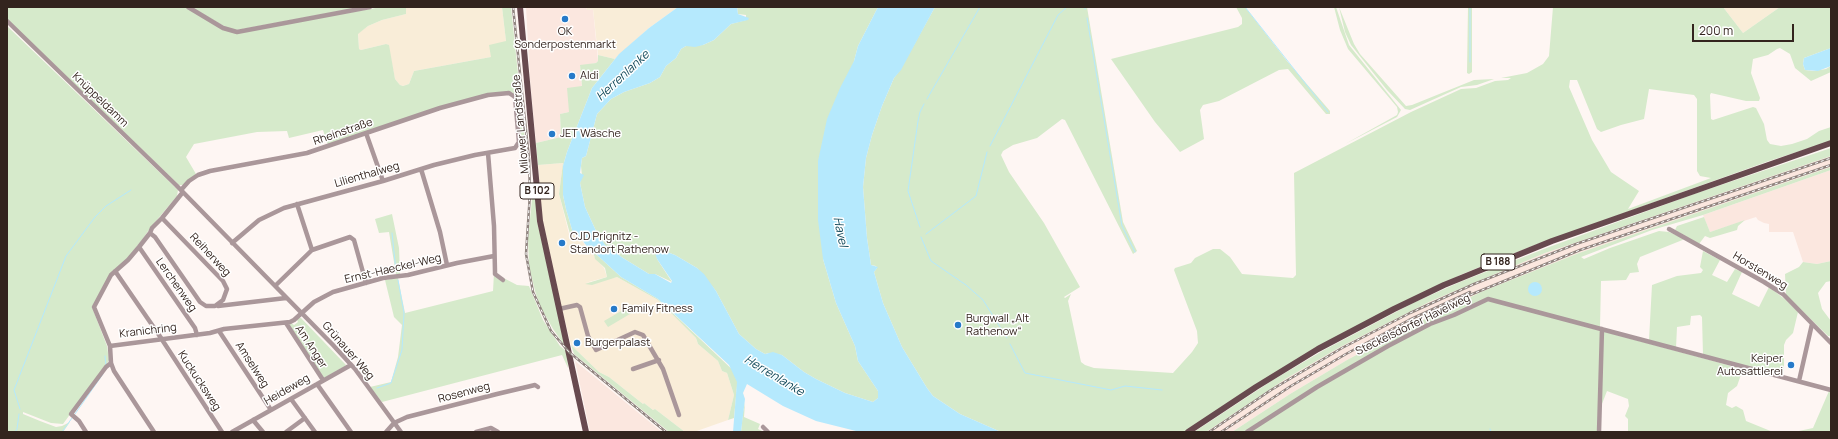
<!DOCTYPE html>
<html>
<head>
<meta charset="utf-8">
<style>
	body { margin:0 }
	#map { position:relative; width:1838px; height:439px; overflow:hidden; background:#fef6f3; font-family:Manrope,sans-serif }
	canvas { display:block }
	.frame { position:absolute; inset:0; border:8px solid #33241e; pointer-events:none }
	.scale { position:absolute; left:1692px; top:24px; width:102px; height:18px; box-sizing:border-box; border:2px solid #33241e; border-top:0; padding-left:5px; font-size:12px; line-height:14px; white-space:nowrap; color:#33241e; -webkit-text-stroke:3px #fff; paint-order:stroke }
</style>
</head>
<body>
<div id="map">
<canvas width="1838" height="439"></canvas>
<div class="frame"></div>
<div class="scale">200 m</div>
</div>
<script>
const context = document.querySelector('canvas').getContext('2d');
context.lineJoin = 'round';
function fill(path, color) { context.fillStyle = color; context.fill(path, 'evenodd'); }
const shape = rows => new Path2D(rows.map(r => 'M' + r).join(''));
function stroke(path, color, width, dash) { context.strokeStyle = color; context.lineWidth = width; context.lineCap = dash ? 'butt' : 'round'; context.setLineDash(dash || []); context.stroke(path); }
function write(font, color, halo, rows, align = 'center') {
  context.font = font + ' Manrope,sans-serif'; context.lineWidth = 3; context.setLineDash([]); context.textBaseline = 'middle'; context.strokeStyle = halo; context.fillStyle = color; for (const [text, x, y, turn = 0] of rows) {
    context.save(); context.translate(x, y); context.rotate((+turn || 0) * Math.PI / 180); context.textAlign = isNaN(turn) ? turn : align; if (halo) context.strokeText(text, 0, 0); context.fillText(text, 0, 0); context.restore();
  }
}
const built = shape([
	[526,7,586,7,587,10,593,9,598,61,596,63,580,66,582,87,569,112,560,114,561,137,536,143,530,79],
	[1831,156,1831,167,1579,253,1481,292,1405,329,1347,360,1290,394,1232,432,1206,432,1287,378,1342,346,1431,301,1545,253],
	[1831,170,1831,261,1817,264,1803,262,1793,232,1769,232,1769,224,1764,223,1758,220,1756,217,1710,232,1703,215],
	[575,361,662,432,590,432]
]);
const industrial = shape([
	[406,7,502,7,506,41,491,57,414,71,409,84,403,86,400,85,395,79,388,45,386,44,361,50,359,49,358,33,368,26,382,20,406,14],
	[586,7,678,7,649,28,615,59,598,55,593,9,587,10],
	[1723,7,1780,7,1743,33],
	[563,163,559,194,569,234,573,233,581,238,587,249,594,255,595,258,604,268,607,277,585,283,617,277,658,300,696,338,698,344,718,361,722,371,727,373,734,395,728,420,694,432,685,432,655,409,653,410,644,403,643,404,609,377,599,372,571,345,561,305,542,217,538,165]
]);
const green = shape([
	[7,7,186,7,222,29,236,33,381,7,406,7,406,14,382,20,368,26,358,34,359,49,361,50,386,44,389,45,395,79,400,85,403,86,409,84,414,71,491,57,489,45,506,41,502,7,511,7,526,150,521,150,516,97,512,92,509,92,488,94,328,145,323,130,289,138,287,131,257,132,194,144,186,157,196,174,183,185,179,185,7,19],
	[191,7,361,7,237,30,229,29],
	[737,7,878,7,858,46,854,61,823,259,836,303,855,346,858,361,878,391,878,398,873,402,845,393,816,379,804,372,782,355,769,353,765,354,756,349,739,334,716,291,697,268,675,255,656,248,657,259,672,282,655,274,649,274,623,258,605,245,597,233,585,207,580,183,582,176,581,166,582,158,586,156,597,114,611,99,624,92,650,83,660,77,666,66,676,58,681,49,686,46,703,45,714,40,731,24,746,20,746,15,738,14],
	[935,7,1087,7,1123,222,1137,251,1133,254,1065,120,1062,119,1037,138,1013,145,1003,151,1001,155,1009,172,1044,223,1080,287,1064,297,1065,298,1071,294,1068,301,1081,362,1085,365,1094,368,1173,373,1192,352,1198,343,1197,331,1174,270,1175,268,1191,263,1195,258,1213,249,1220,249,1230,257,1242,274,1293,278,1296,275,1294,173,1411,112,1461,89,1476,88,1495,81,1508,80,1511,78,1501,78,1527,73,1543,64,1549,56,1553,7,1723,7,1743,33,1780,7,1831,7,1831,48,1804,58,1803,64,1805,70,1814,71,1826,69,1831,66,1831,72,1811,81,1795,68,1790,54,1780,48,1777,49,1768,55,1753,59,1751,73,1760,98,1759,101,1746,101,1711,93,1710,95,1711,119,1713,120,1753,107,1756,108,1764,124,1767,140,1770,144,1781,146,1792,144,1807,139,1819,131,1831,127,1831,141,1769,161,1535,245,1460,275,1248,390,1185,432,1001,432,960,414,933,396,927,388,902,347,883,303,874,272,877,268,876,266,871,265,867,238,863,187,866,158,872,135,882,106,894,78,900,70],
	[1570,80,1577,80,1597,129,1601,132,1621,125,1644,119,1649,89,1694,95,1697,99,1697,171,1700,176,1711,178,1628,209,1639,191,1611,172,1592,140,1569,87],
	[1236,7,1245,7,1287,61,1330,111,1330,114,1326,114,1288,69,1279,70,1219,101,1203,105,1200,110,1204,139,1180,152,1155,122,1111,59,1238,27,1242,24,1242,18],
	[1334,7,1336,7,1349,45,1401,110,1397,117,1345,144,1397,115,1398,112,1397,107,1348,49,1340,30],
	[1339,7,1354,44,1360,54,1406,106,1412,105,1474,80,1494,79,1477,85,1461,87,1410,110,1405,109,1387,90,1351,45,1345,32],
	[1468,7,1472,7,1472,72,1469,74,1467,73],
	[7,26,178,190,177,196,151,227,142,240,126,260,115,269,92,307,107,346,109,360,107,364,63,424,51,423,23,412,23,414,40,421,56,427,62,426,70,422,63,432,7,432],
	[598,55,615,59,592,88,567,152,563,166,563,195,566,209,573,233,570,234,559,194,563,163,538,165,536,143,561,137,560,114,569,112,567,88,582,86,580,65,596,63,598,61],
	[1831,148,1831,156,1545,253,1431,301,1342,346,1287,378,1206,432,1194,432,1273,380,1324,350,1413,303,1460,282,1549,247,1694,194],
	[1831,167,1831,170,1703,215,1652,230,1581,257,1584,259,1610,248,1659,231,1669,232,1685,239,1640,257,1637,264,1639,272,1630,273,1626,280,1601,281,1600,327,1487,298,1456,313,1435,320,1435,323,1487,301,1494,302,1743,369,1737,386,1728,393,1726,405,1732,408,1736,406,1743,410,1746,421,1773,432,1628,432,1628,419,1625,416,1629,406,1628,399,1607,391,1598,414,1597,432,1232,432,1290,394,1347,360,1405,329,1481,292,1579,253],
	[535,188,537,220,565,346,553,329,540,306,535,291,529,266,528,239,533,189],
	[392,214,399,248,400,274,396,274,389,232,379,233,375,219],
	[1704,217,1710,232,1745,220,1738,226,1737,230,1710,238,1705,236,1699,244,1675,230,1677,226],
	[585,244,621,277,658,299,738,375,734,418,728,420,734,395,727,373,722,371,718,361,698,344,696,338,658,300,617,277,592,285,585,284,607,277,605,268,595,259,594,255],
	[1703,251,1720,260,1712,275,1727,282,1735,269,1742,272,1732,294,1759,307,1769,287,1786,300,1798,312,1793,333,1786,340,1784,345,1784,366,1783,375,1703,355,1702,317,1700,315,1691,316,1690,325,1677,327,1676,348,1649,340,1652,285,1677,276,1701,273,1703,270,1700,267],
	[1831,261,1831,281,1826,282,1818,293,1822,309,1831,321,1831,336,1828,336,1786,295,1785,274,1799,267,1803,262,1817,264],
	[494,273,517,285,529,286,543,320,560,346,567,352,568,368,562,355,382,402,370,387,391,382,398,357,402,325,394,317,385,280,398,278,405,313,493,291],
	[633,306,635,311,608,327,604,321,628,307,629,308],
	[299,318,301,318,346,365,345,366,324,378,289,324,291,323,294,325,298,322,297,320],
	[571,345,599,372,609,377,643,404,644,403,653,410,655,409,685,432,669,432,574,354],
	[1829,391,1831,392,1831,432,1794,432,1813,428],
	[745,403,744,417,760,424,758,429,764,432,741,432,743,412]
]);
const water = shape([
	[678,7,737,7,738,14,749,18,748,20,731,24,714,40,703,45,695,47,686,46,681,49,676,58,666,66,660,77,650,83,624,92,611,99,597,114,586,156,582,158,580,173,584,175,580,183,585,207,597,233,605,245,623,258,649,274,655,274,671,283,672,281,657,259,655,253,656,248,675,255,697,268,704,274,716,291,739,334,756,349,765,354,773,352,782,355,804,372,816,379,845,393,873,402,878,398,878,391,858,361,855,346,836,303,823,259,818,220,818,161,827,119,840,88,854,61,858,46,878,7,935,7,901,70,894,78,882,106,872,135,866,158,863,187,867,238,871,265,878,267,874,272,883,303,902,347,927,388,933,396,960,414,1001,432,860,432,816,421,783,406,747,384,743,393,745,399,741,432,733,432,737,382,729,365,658,299,621,277,585,244,581,238,573,233,566,209,563,195,563,166,567,152,592,88,619,54,649,28],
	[1831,48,1831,66,1818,71,1805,70,1803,64,1804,58],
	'1528 289a7 7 0 1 1 14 0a7 7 0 1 1-14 0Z'
]);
const stream = shape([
	[1085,7,1085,9],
	[1245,7,1328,112],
	[1470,7,1470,62],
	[1087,18,1122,226,1135,252],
	[927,99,980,7],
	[990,146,1058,15,1067,7],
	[920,227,908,191,918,121,920,112,924,104],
	[392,233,396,271],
	[926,234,976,196,987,152],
	[921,237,931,261,966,285,983,300,1007,338],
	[1010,344,1025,373,1111,390,1125,386,1162,390],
	[105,356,106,365],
	[377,388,391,383,402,350,404,313,398,280],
	[20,409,14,390,66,256,95,217,106,206,131,190],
	[75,414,103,374],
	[1490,429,1491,432],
	[15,432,17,429,19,414],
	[62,432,72,418]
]);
const minor = shape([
	[188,7,223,28,237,32,370,7],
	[7,21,176,185,333,345,355,369,401,432],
	[366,133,383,181],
	[488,153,494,226,495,272,495,274,503,280],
	[421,169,440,232,447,265],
	[181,190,189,181,198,175,210,171,307,153,440,108,488,95,509,93,515,97,519,142,515,148,475,155,434,165,383,181,284,208,259,220,232,243],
	[297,204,312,250],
	[1669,229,1764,282,1783,294,1831,343],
	[150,233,155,237,200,302,206,306,215,306,223,300,227,289,223,281,162,218],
	[139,247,195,328,197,335],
	[115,271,159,335,222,432],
	[275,286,312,250,350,237,354,240,366,283],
	[218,306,286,298],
	[559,309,577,305,580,307,588,336,596,350,635,332,643,335,663,369,679,415],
	[286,323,323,380],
	[219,331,271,410],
	[110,346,210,333,224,329,290,322,294,320,314,302,333,292,383,278,408,275,457,263,494,256],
	[633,369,659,360],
	[1799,381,1812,324],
	[317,384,351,432],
	[291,399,315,432],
	[253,420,263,432],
	[763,427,768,432],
	[86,432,79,421,71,414,106,367,111,363],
	[154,432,114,371,111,363,110,346,94,307,111,275,128,260,139,247,150,233,152,228,162,218,183,192],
	[232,432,351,365],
	[286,432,305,418],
	[386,432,394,423,407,417,497,394,535,385,538,387],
	[476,432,491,428,498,432],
	[1247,432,1317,387,1388,346,1430,324,1454,315,1488,299,1831,390],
	[1599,432,1602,329]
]);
const major = shape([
	[520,7,540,221,586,432],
	[1188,432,1256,387,1318,349,1394,309,1444,285,1552,241,1831,143]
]);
const rail = shape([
	[513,7,529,159,530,193,526,254,533,292,551,331,569,352,666,432],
	[1465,297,1580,250,1831,165],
	[1209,432,1271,390,1342,348,1410,313,1474,284,1576,244,1831,158],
	[1221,432,1291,386,1346,354,1409,320,1470,292]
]);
const markers = [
	[565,19,4,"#267ac9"],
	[572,76,4,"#267ac9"],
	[552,134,4,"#267ac9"],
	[562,243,4,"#267ac9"],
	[614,309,4,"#267ac9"],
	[958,325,4,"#267ac9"],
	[577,343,4,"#267ac9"],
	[1791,365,4,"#267ac9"]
];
const shields = [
	[537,191,34],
	[1498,262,34]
];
const shieldNames = [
	["B 102",537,191],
	["B 188",1498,262]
];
const poiNames = [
	["OK",565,32,"center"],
	["Sonderpostenmarkt",565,45,"center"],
	["Aldi",580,76],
	["JET Wäsche",560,134],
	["CJD Prignitz -",570,237],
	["Standort Rathenow",570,250],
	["Family Fitness",622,309],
	["Burgwall „Alt",966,319],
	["Rathenow“",966,332],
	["Burgerpalast",585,343],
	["Keiper",1783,359,"right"],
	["Autosattlerei",1783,372,"right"]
];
const streetNames = [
	["Knüppeldamm",100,100,44],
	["Milower Landstraße",521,124,-95],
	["Rheinstraße",343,132,-19],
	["Lilienthalweg",367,175,-16],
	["Reiherweg",210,255,47],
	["Ernst-Haeckel-Weg",393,269,-13],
	["Horstenweg",1760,271,31],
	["Lerchenweg",176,285,55],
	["Steckelsdorfer Havelweg",1413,325,-26],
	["Kranichring",148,331,-7],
	["Am Anger",311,347,57],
	["Grünauer Weg",348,351,49],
	["Amselweg",252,365,57],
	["Kuckucksweg",199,381,57],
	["Heideweg",287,390,-30],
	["Rosenweg",464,393,-15]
];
const waterNames = [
	["Herrenlanke",623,76,-43],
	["Havel",840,232,78],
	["Herrenlanke",774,376,31]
];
fill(built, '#fbe7df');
fill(industrial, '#f9edd8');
fill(green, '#d6eacb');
fill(water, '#b5e9fd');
stroke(stream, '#b5e9fd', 1);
stroke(minor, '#aa979a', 4.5);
stroke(major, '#684a4f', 6);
stroke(rail, '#90847f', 2.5);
stroke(rail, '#fff', 1, [3]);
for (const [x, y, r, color] of markers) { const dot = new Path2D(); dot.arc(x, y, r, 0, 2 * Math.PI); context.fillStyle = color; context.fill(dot); stroke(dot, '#fff', 1.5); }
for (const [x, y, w] of shields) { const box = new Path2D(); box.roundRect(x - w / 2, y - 8, w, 16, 3); context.fillStyle = '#fff'; context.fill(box); stroke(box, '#33241e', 1); }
write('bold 10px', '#33241e', null, shieldNames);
write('11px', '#33241e', '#fff', poiNames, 'left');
write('11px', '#33241e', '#fff', streetNames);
write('italic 12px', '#134b5c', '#fff', waterNames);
</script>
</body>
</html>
